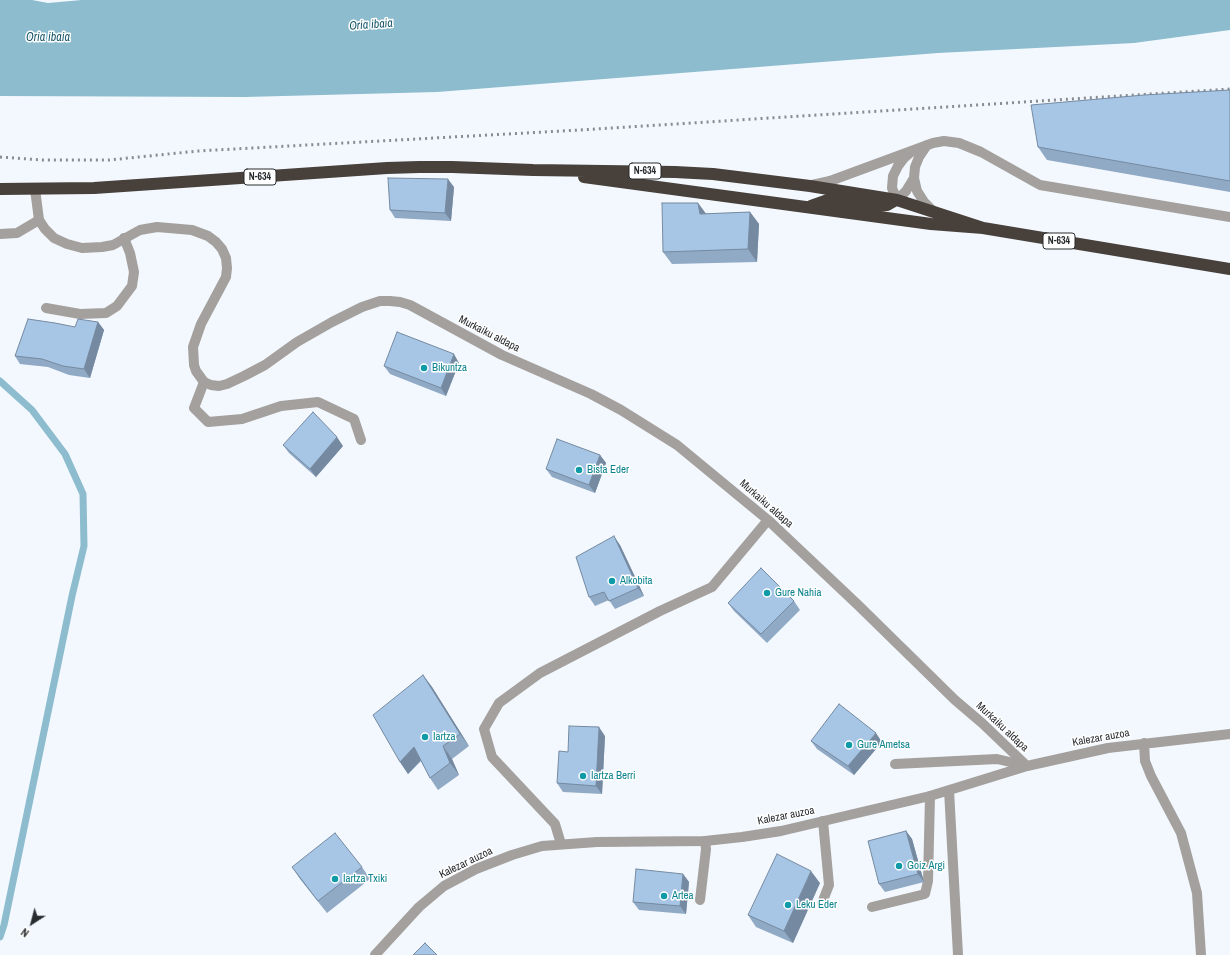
<!DOCTYPE html>
<html>
<head>
<meta charset="utf-8">
<style>
	body { margin:0 }
	#map { position:relative; width:1230px; height:955px; overflow:hidden; background:#f3f8fe; font-family:"Archivo Narrow",sans-serif }
	canvas { display:block }
	.north { position:absolute; left:12px; top:903px; width:40px; height:40px; -webkit-text-stroke:3px #fff; paint-order:stroke; rotate:216deg; font-size:11px; font-weight:700; line-height:16px; text-align:center; color:#292c2e }
	.north::after { content:''; display:block; margin:auto; width:14px; height:18px; background:#292c2e; clip-path:polygon(50% 0,100% 100%,50% 72%,0 100%) }
</style>
</head>
<body>
<div id="map">
<canvas width="1230" height="955"></canvas>
<div class="north">N</div>
</div>
<script>
const context = document.querySelector('canvas').getContext('2d');
context.lineJoin = 'round';
function fill(path, color) { context.fillStyle = color; context.fill(path, 'evenodd'); }
const shape = rows => new Path2D(rows.map(r => 'M' + r).join(''));
function stroke(path, color, width, dash) { context.strokeStyle = color; context.lineWidth = width; context.lineCap = dash ? 'butt' : 'round'; context.setLineDash(dash || []); context.stroke(path); }
function write(font, color, halo, rows, align = 'center') {
  context.font = font + ' "Archivo Narrow",sans-serif'; context.lineWidth = 3; context.setLineDash([]); context.textBaseline = 'middle'; context.strokeStyle = halo; context.fillStyle = color; for (const [text, x, y, turn = 0] of rows) {
    context.save(); context.translate(x, y); context.rotate((+turn || 0) * Math.PI / 180); context.textAlign = isNaN(turn) ? turn : align; if (halo) context.strokeText(text, 0, 0); context.fillText(text, 0, 0); context.restore();
  }
}
const water = shape([
	[0,0,32,0,48,3,82,0,1230,0,1230,30,1134,43,938,53,437,92,245,97,0,96]
]);
const stream = shape([
	[0,381,32,410,65,454,83,494,84,546,72,596,4,925,0,937]
]);
const lane = shape([
	[0,234,17,233,39,220],
	[46,308,80,314,106,313,117,306,132,286,134,272,130,253,124,238],
	[204,382,194,408,208,422,242,419,281,406,318,402,354,419,361,440],
	[895,764,997,759,1027,766],
	[700,900,706,849,705,841],
	[822,903,829,885,823,821],
	[872,907,925,894,928,881,930,796]
]);
const street = shape([
	[927,145,919,157,915,167,914,178,917,191,924,202,934,212],
	[910,153,904,158,898,166,893,176,892,188,897,200,906,191,914,178],
	[812,185,830,181,933,143,944,141,959,143,981,152,1040,185,1230,217],
	[35,189,39,220,45,229,54,238,67,244,82,248,102,247,113,245,140,230,157,227,192,230,208,236,216,242,222,249,226,258,227,268,226,277,201,324,193,347,194,365,196,371,204,382,211,385,219,386,227,384,244,376,265,365,297,342,332,322,362,307,380,301,390,301,400,302,410,305,502,355,591,394,621,410,677,445,768,520,858,605,955,700,982,723,1027,766],
	[1144,743,1145,761,1151,776,1181,833,1197,893,1201,955],
	[949,790,958,955],
	[561,844,555,824,492,757,484,729,499,703,540,673,660,611,712,587,768,520],
	[375,955,419,907,444,886,476,869,512,855,542,846,597,842,705,841,742,837,781,831,930,796,1027,766,1108,748,1230,734]
]);
const highway = shape([
	[584,177,931,224,983,228,1230,269],
	[0,189,94,188,387,168,419,167,452,167,533,170,675,172,713,174,810,186,897,200,983,228],
	[811,206,828,200,874,206,887,205,894,201]
]);
const rail = shape([
	[0,157,42,160,109,160,198,151,580,130,1230,89]
]);
const wall = shape([
	[1230,90,1230,192,1047,160,1038,147],
	[454,187,451,221,395,218,390,210],
	[698,203,706,214,750,212,759,224,757,262,672,264,663,252],
	[98,322,104,330,90,378,69,375,48,367,20,364,15,356,75,327],
	[459,363,446,396,390,374,384,366],
	[283,445,343,446,316,477,289,453],
	[600,455,606,463,595,493,552,477,546,469],
	[620,545,644,596,615,609,609,600,595,606,589,597],
	[794,601,800,610,767,643,734,611,728,603],
	[423,675,432,687,469,746,452,759,459,775,438,790,430,778,421,761,408,774,400,762],
	[605,736,602,794,563,792,557,783,568,752],
	[811,741,882,742,854,775,817,749],
	[906,831,912,839,924,882,885,892,879,884],
	[292,867,362,867,370,879,327,913,300,879],
	[683,874,689,882,686,914,639,910,633,902],
	[820,883,793,943,756,927,748,915]
]);
const shadedWall = shape([
	[448,179,454,187,451,221,445,213],
	[698,203,707,215,700,214],
	[750,212,759,224,757,262,748,249],
	[98,322,104,330,90,378,84,369],
	[454,354,459,363,446,396,441,388],
	[337,437,343,446,316,477,310,469],
	[600,455,606,463,595,493,589,485],
	[614,536,620,545,644,596,638,588],
	[423,675,432,687,469,746,460,734],
	[599,727,605,736,602,794,596,786],
	[876,733,882,742,854,775,848,766],
	[443,746,452,759,459,775,450,763],
	[414,747,422,759,408,774,400,762],
	[906,831,912,839,924,882,918,874],
	[811,871,820,883,793,943,784,931],
	[683,874,689,882,686,914,680,906]
]);
const building = shape([
	[1230,90,1230,181,1038,147,1031,105,1144,95,1230,90],
	[388,178,448,179,445,213,390,210,388,178],
	[662,203,698,203,700,214,750,212,748,249,663,252,662,203],
	[28,319,55,323,75,327,78,319,98,322,84,369,63,366,42,359,15,356,28,319],
	[397,332,454,354,441,388,384,366,397,332],
	[313,412,337,437,310,469,283,445,313,412],
	[557,439,600,455,589,485,546,469,557,439],
	[614,536,638,588,609,601,604,592,589,597,576,557,614,536],
	[761,568,794,601,761,634,728,603,761,568],
	[423,675,460,734,443,746,450,763,430,778,414,747,400,762,373,715,423,675],
	[839,704,876,733,848,766,811,741,839,704],
	[569,726,599,727,596,786,557,783,559,751,568,752,569,726],
	[906,831,918,874,879,884,868,841,906,831],
	[335,833,362,867,318,901,292,867,335,833],
	[777,854,811,871,784,931,748,915,777,854],
	[636,869,683,874,680,906,633,902,636,869],
	[425,943,437,955,413,955,425,943]
]);
const markers = [
	[424,368,4,"#0f9aa8"],
	[579,470,4,"#0f9aa8"],
	[612,581,4,"#0f9aa8"],
	[767,593,4,"#0f9aa8"],
	[425,737,4,"#0f9aa8"],
	[849,745,4,"#0f9aa8"],
	[583,776,4,"#0f9aa8"],
	[899,866,4,"#0f9aa8"],
	[335,879,4,"#0f9aa8"],
	[664,896,4,"#0f9aa8"],
	[788,905,4,"#0f9aa8"]
];
const shields = [
	[645,171,32],
	[260,177,32],
	[1059,241,32]
];
const shieldNames = [
	["N-634",645,171],
	["N-634",260,177],
	["N-634",1059,241]
];
const streetNames = [
	["Murkaiku aldapa",489,334,27],
	["Murkaiku aldapa",766,504,41],
	["Murkaiku aldapa",1002,727,43],
	["Kalezar auzoa",1101,738,-10],
	["Kalezar auzoa",786,816,-11],
	["Kalezar auzoa",466,863,-26]
];
const cultureNames = [
	["Bikuntza",432,368],
	["Bista Eder",587,470],
	["Alkobita",620,581],
	["Gure Nahia",775,593],
	["Iartza",433,737],
	["Gure Ametsa",857,745],
	["Iartza Berri",591,776],
	["Goiz Argi",907,866],
	["Iartza Txiki",343,879],
	["Artea",672,896],
	["Leku Eder",796,905]
];
const waterNames = [
	["Oria ibaia",371,25,-4],
	["Oria ibaia",48,38]
];
fill(water, '#8cbccd');
stroke(stream, '#8cbccd', 7);
stroke(lane, '#a3a09d', 10);
stroke(street, '#a3a09d', 10);
stroke(highway, '#47403b', 12);
stroke(rail, '#888c90', 3, [2, 4]);
fill(wall, '#90a9c5');
fill(shadedWall, '#758aa0');
fill(building, '#a7c5e5');
stroke(building, '#758aa0', 1);
for (const [x, y, r, color] of markers) { const dot = new Path2D(); dot.arc(x, y, r, 0, 2 * Math.PI); context.fillStyle = color; context.fill(dot); stroke(dot, '#fff', 1.5); }
for (const [x, y, w] of shields) { const box = new Path2D(); box.roundRect(x - w / 2, y - 8, w, 16, 3); context.fillStyle = '#fff'; context.fill(box); stroke(box, '#292c2e', 1); }
write('bold 10px', '#292c2e', null, shieldNames);
write('11px', '#292c2e', '#fff', streetNames);
write('11px', '#0d838f', '#fff', cultureNames, 'left');
write('italic 12px', '#18576a', '#fff', waterNames);
</script>
</body>
</html>
